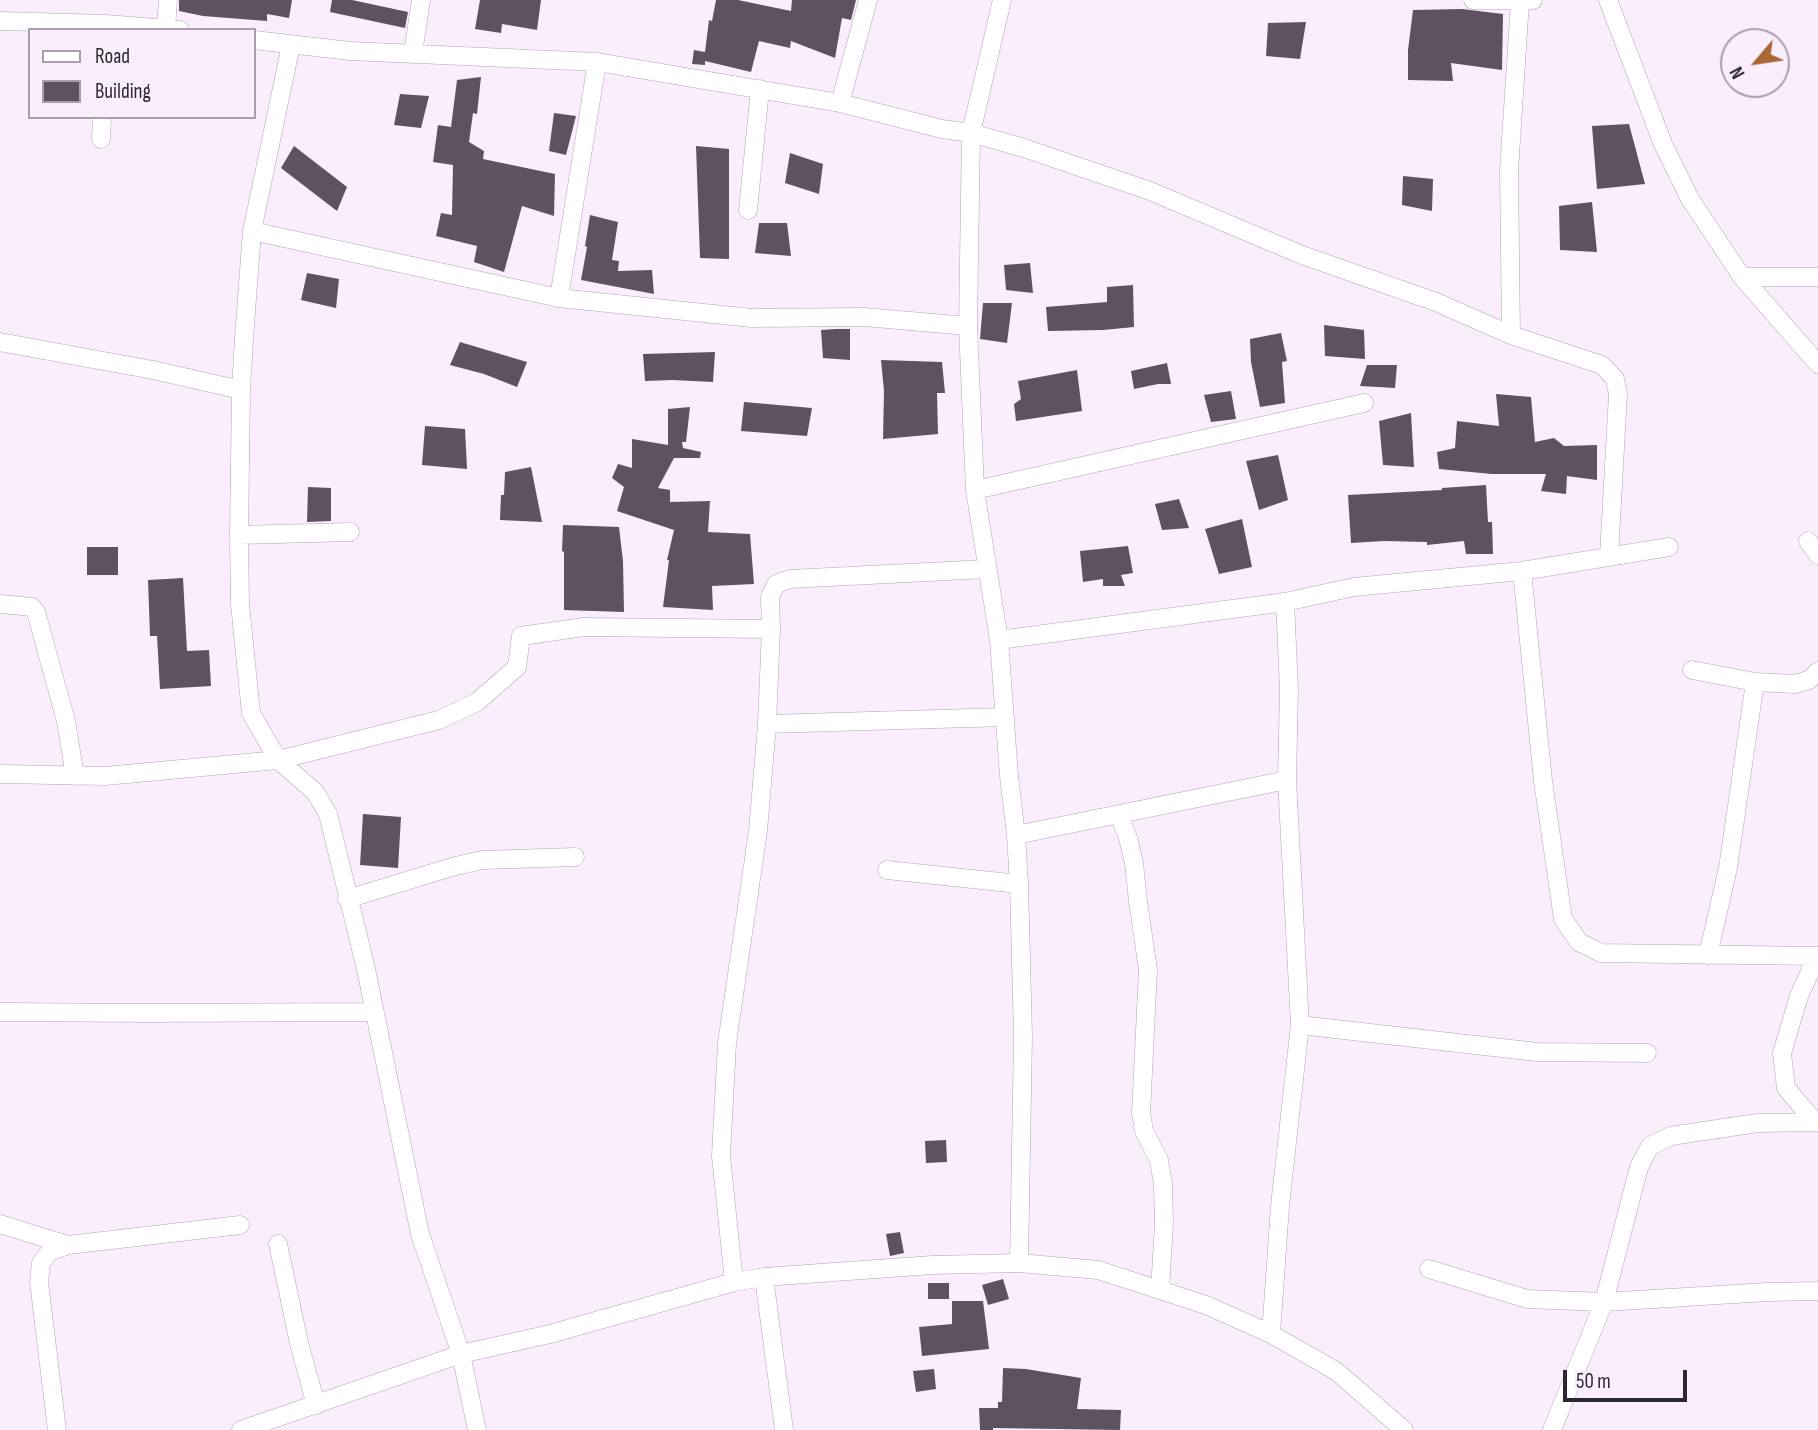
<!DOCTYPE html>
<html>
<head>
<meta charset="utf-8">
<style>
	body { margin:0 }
	#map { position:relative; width:1818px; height:1430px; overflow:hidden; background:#faeefd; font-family:"Sofia Sans Condensed",sans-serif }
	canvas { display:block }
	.legend { position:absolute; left:28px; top:28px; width:228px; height:91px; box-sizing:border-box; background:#faeefd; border:2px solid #a89fab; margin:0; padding:9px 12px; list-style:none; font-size:21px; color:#2d282f }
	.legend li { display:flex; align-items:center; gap:14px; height:35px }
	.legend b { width:35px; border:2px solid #a89fab }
	.north { position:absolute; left:1720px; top:28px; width:70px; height:70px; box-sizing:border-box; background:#faeefd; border:2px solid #a89fab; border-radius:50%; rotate:241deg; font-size:19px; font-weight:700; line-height:28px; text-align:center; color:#2d282f }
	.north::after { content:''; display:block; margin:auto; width:24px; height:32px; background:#a96733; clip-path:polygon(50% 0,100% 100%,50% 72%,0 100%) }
	.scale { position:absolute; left:1563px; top:1370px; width:124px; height:32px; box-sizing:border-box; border:4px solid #2d282f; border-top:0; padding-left:9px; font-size:21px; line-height:24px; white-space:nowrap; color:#2d282f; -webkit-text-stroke:5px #faeefd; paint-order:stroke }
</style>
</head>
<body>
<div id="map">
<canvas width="1818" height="1430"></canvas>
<ul class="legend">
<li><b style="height:9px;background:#fff"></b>Road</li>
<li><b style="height:19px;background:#5e5261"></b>Building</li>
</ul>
<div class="north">N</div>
<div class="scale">50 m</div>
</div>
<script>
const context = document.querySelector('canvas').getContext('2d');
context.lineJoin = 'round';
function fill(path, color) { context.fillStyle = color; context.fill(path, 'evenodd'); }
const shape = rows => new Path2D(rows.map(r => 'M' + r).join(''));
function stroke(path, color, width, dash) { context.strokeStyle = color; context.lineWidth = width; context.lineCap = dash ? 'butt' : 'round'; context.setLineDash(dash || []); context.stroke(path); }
const building = shape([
	[179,0,292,0,289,18,267,14,267,21,203,16,179,11],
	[332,0,352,0,408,12,405,28,330,12],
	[480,0,541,0,537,30,502,24,501,33,475,29],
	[716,0,738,0,791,11,792,0,856,0,851,20,842,18,835,58,791,41,790,48,759,41,751,72,705,61,705,65,692,64,694,50,705,52,709,20,712,21],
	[1462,9,1503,14,1502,70,1451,63,1453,81,1408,80,1408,50,1413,10],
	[1306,22,1300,59,1266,56,1268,23],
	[481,77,477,114,473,113,469,142,484,151,483,159,555,174,554,216,522,206,504,272,474,262,477,246,436,236,441,213,452,215,453,165,433,162,438,125,451,127,457,80],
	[400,94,429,96,421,128,394,125],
	[554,113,576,116,566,155,549,151],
	[1629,124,1645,184,1597,189,1592,126],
	[294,146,347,187,337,211,281,168],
	[696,146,729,149,729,259,700,258],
	[790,153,823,164,819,194,785,183],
	[1403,176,1433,179,1432,211,1402,205],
	[1592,202,1597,252,1560,250,1559,206],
	[590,215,618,222,612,260,619,261,618,271,652,270,654,294,581,280,587,247,585,246],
	[759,223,787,223,791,256,755,253],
	[1030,263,1033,293,1006,290,1004,265],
	[307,273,339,279,336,308,301,300],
	[1133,285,1134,327,1103,330,1048,331,1046,307,1107,302,1107,287],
	[983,303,1012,303,1007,343,980,339],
	[1324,325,1364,330,1365,359,1325,356],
	[836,329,850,329,850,360,823,358,821,330],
	[1281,333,1287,361,1282,362,1285,403,1260,407,1251,362,1250,339],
	[460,342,527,362,517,387,484,374,450,365],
	[715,352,713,382,673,380,645,381,643,354],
	[881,360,942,362,945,393,937,393,938,434,883,439,884,391],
	[1167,363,1171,384,1158,384,1134,389,1131,371],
	[1367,365,1397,365,1395,388,1360,386],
	[1077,370,1082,411,1016,421,1014,404,1021,399,1018,381],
	[1231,391,1236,419,1211,422,1204,395],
	[1496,394,1531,397,1535,442,1554,438,1564,446,1597,445,1597,480,1567,476,1566,494,1541,491,1546,474,1492,474,1439,469,1437,452,1455,448,1457,421,1499,426],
	[744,402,812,408,807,436,741,431],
	[690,407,686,442,682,442,683,448,701,452,700,458,674,458,658,488,670,490,670,502,710,501,708,532,750,534,754,584,712,586,713,610,663,607,669,560,667,560,674,530,617,511,624,487,612,478,618,464,632,468,632,439,668,445,668,409],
	[1411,413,1414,467,1383,465,1379,421],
	[425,426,465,429,467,469,422,465],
	[1278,455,1288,500,1259,510,1246,461],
	[531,467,542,522,500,520,501,495,504,495,505,472],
	[1486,485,1488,522,1492,522,1493,554,1466,554,1464,541,1427,545,1427,542,1384,541,1351,543,1348,495,1442,490,1442,488],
	[308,487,331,488,331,521,307,522],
	[1179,499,1189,528,1162,530,1155,504],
	[1242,519,1252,567,1219,574,1205,529],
	[563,525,619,527,623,561,624,612,564,610,564,552,562,551],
	[1128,546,1133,573,1121,575,1125,586,1103,586,1103,579,1083,582,1080,551],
	[87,547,118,547,118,575,87,575],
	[183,578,187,651,209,650,211,686,160,689,157,636,150,636,148,580],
	[363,814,401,817,398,868,360,865],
	[946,1140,947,1162,926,1163,925,1141],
	[900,1232,904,1253,890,1256,886,1234],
	[1003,1279,1009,1299,988,1305,982,1285],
	[928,1283,949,1283,949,1299,928,1299],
	[952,1301,983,1301,989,1349,922,1356,919,1327,952,1324],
	[1003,1368,1026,1369,1081,1378,1077,1409,1121,1410,1120,1430,993,1428,993,1430,980,1430,979,1408,998,1408,998,1402,1002,1402],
	[934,1369,936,1389,916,1392,913,1371]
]);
const minor = shape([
	[1002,0,971,133,968,326,975,490,999,640,1009,776,1016,835,1019,884,1023,1036,1019,1263],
	[1473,0,1533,0],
	[1608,0,1663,144,1690,199,1742,277,1818,364],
	[0,21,106,24,180,30],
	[166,28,168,0],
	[254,40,350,51,597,62,840,103,942,129,971,133,1024,148,1150,191,1302,255,1436,302,1511,335,1602,365,1615,379,1618,394,1609,556],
	[291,45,252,231,244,338,241,390,239,535,240,604,251,713,278,760,315,792,328,814,366,969,420,1234,461,1354,477,1430],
	[413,53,421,0],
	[840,103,868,0],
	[101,139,102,117],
	[748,210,760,89],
	[252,231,559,298,752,318,864,317,968,326],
	[1742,277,1818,277],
	[559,298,597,62],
	[1511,335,1509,171,1520,1],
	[0,342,153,370,241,390],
	[975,490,1364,403],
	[239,535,350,532],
	[1808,541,1818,555],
	[1522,571,1543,781,1563,919,1579,942,1601,953,1818,956],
	[0,604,32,607,36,612,66,721,75,776],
	[999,640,1285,602,1354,587,1522,571,1669,547],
	[1692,670,1755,682,1795,684,1809,680,1818,671],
	[767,724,1005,717],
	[0,774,105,776,278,760,439,720,477,702,517,667,521,636,584,627,771,629],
	[1119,814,1128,838,1134,863,1138,901,1148,970,1141,1113,1144,1131,1159,1160,1163,1184,1164,1224,1160,1290],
	[1016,835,1287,780],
	[887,870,1019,884],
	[347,899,452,867,482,860,575,857],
	[1708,955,1728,868,1755,682],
	[0,1012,147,1013,374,1012],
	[1300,1025,1537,1052,1647,1053],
	[1815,1122,1786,1088,1782,1053,1799,996,1817,956],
	[0,1224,68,1245],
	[278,1244,299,1343,316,1405],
	[1429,1269,1527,1299,1604,1302,1767,1292,1818,1291],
	[764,1277,784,1430],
	[734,1282,721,1156,727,1043,758,831,767,724,771,629,770,597,776,584,790,579,987,569],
	[1271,1334,1280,1206,1300,1025,1287,780,1289,689,1285,602],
	[57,1430,39,1282,41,1263,49,1252,68,1245,240,1225],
	[241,1430,461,1354,550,1334,734,1282,764,1277,932,1265,1019,1263,1098,1270,1206,1305,1271,1334,1336,1371,1404,1430],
	[1552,1430,1604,1302,1639,1167,1650,1146,1671,1136,1757,1123,1818,1122]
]);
fill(building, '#5e5261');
stroke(minor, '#b2a4b5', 19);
stroke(minor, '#fff', 18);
</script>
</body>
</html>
